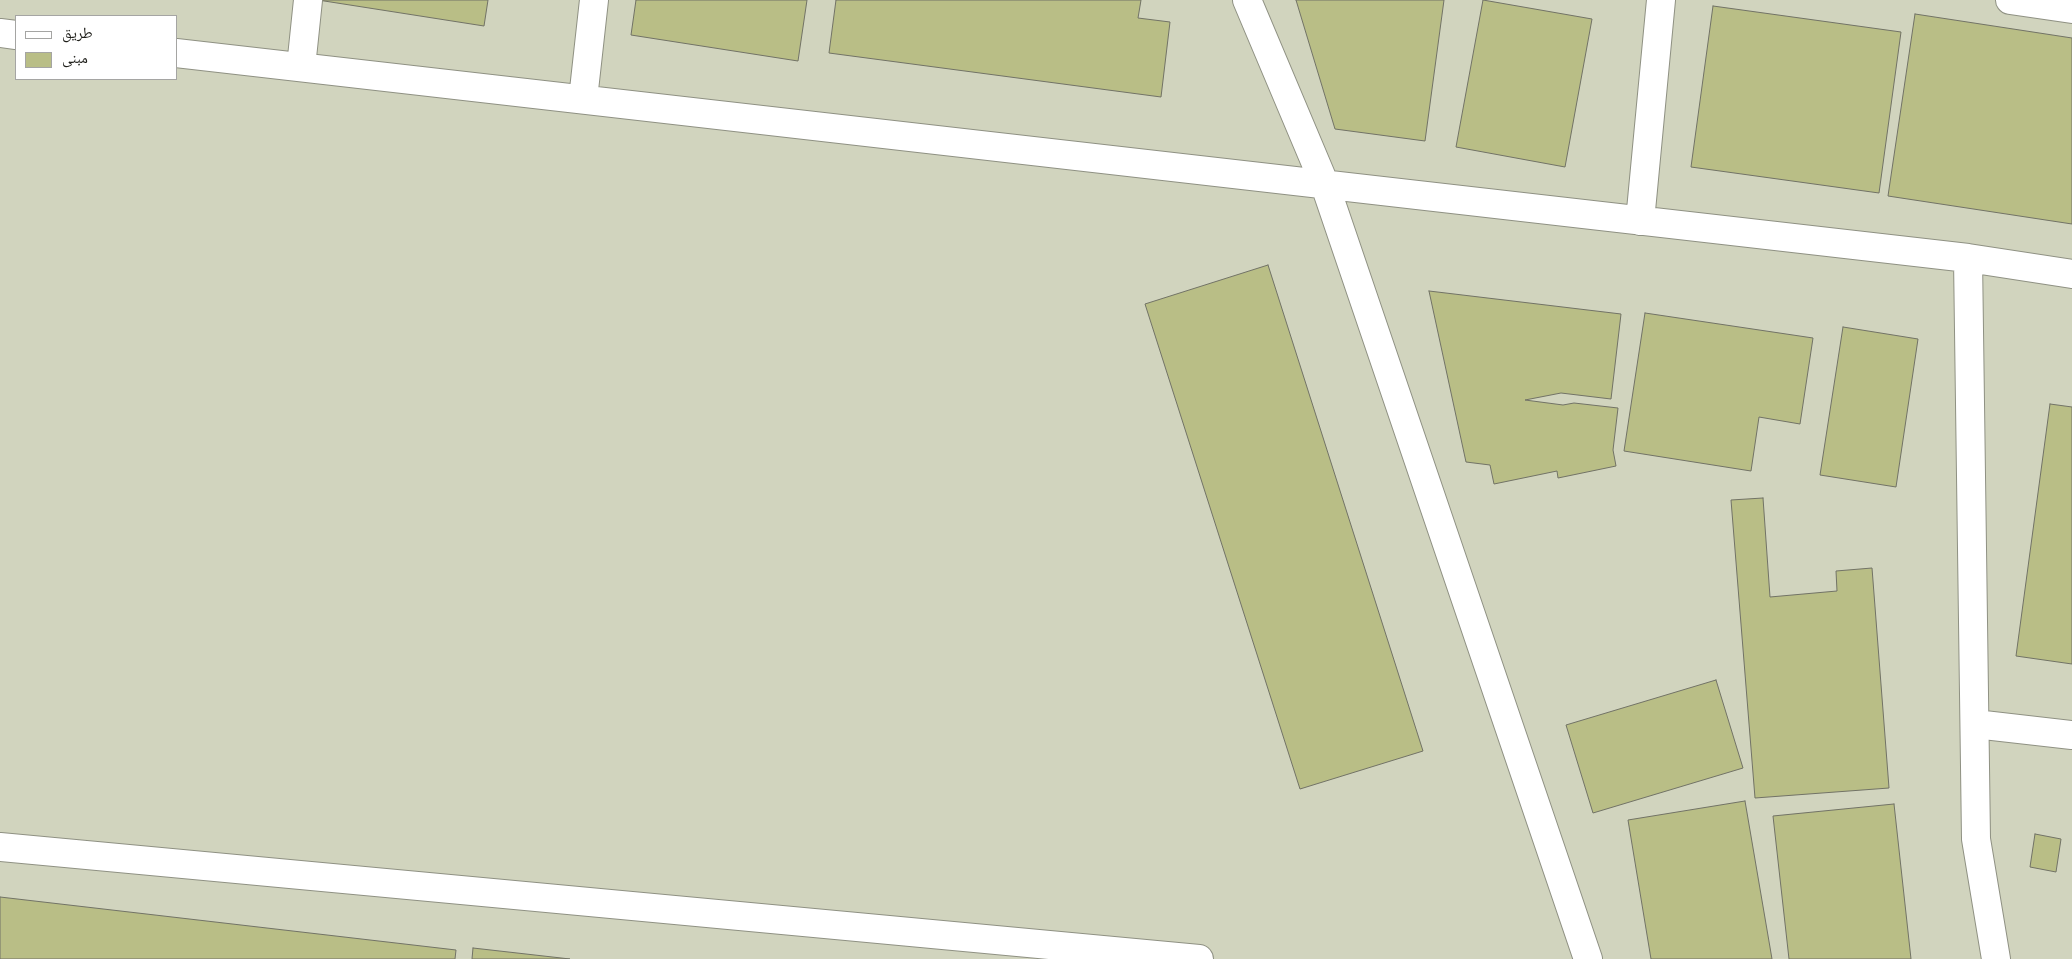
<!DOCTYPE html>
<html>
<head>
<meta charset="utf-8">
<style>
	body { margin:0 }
	#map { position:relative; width:2072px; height:959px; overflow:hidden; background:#dee0d1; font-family:"Noto Serif","Noto Naskh Arabic",serif }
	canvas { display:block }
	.legend { position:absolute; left:15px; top:15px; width:162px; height:65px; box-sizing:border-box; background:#fff; border:1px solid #a5a5a3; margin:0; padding:6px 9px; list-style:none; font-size:15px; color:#1e1e19 }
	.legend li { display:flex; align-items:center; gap:10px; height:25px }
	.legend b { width:25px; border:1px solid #a5a5a3 }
</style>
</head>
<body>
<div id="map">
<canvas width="2072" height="959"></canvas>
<ul class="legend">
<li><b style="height:6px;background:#fff"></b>طريق</li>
<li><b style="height:14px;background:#b9be86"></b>مبنى</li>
</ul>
</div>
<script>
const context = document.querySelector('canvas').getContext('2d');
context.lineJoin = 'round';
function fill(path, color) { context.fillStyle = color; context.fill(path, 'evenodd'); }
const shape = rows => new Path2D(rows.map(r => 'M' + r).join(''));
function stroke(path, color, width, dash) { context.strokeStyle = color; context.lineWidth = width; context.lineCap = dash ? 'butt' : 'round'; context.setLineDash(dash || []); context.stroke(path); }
const built = shape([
	[0,0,2072,0,2072,959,0,959],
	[16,16,176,16,176,79,16,79]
]);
const building = shape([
	[318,0,488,0,484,26,318,0],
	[636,0,807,0,798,61,631,35,636,0],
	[836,0,1141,0,1138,18,1170,22,1161,97,829,53,836,0],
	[1296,0,1444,0,1425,141,1335,129,1296,0],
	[1483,0,1592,19,1565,167,1456,147,1483,0],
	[1713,6,1901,32,1879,193,1691,167,1713,6],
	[1915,14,2072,38,2072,224,1888,196,1915,14],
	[1268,265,1423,751,1300,789,1145,304,1268,265],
	[1429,291,1621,314,1611,399,1561,393,1525,400,1563,405,1574,403,1618,408,1613,450,1616,466,1558,478,1557,471,1494,484,1490,465,1466,462,1429,291],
	[1645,313,1813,338,1800,424,1759,417,1751,471,1624,451,1645,313],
	[1843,327,1918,339,1896,487,1820,475,1843,327],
	[2050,404,2072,407,2072,664,2016,656,2050,404],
	[1763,498,1770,597,1837,591,1836,571,1872,568,1889,788,1755,798,1731,500,1763,498],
	[1716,680,1743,768,1593,813,1566,725,1716,680],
	[1745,801,1772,959,1651,959,1628,820,1745,801],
	[1894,804,1911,959,1789,959,1773,816,1894,804],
	[2035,834,2061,839,2056,872,2030,867,2035,834],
	[0,897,456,950,455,959,0,959,0,897],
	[473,948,570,959,472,959,473,948]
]);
const minor = shape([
	[1247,0,1325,185,1588,959],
	[2010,0,2072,9],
	[0,33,16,35],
	[176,53,1968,258,2072,274],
	[301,67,308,0],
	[583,99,594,0],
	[1640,221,1661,0],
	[1968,258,1976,839,1996,959],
	[1975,724,2072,735],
	[0,847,1199,959]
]);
fill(built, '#d1d4be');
fill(building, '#b9be86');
stroke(building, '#727366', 1);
stroke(minor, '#8f9183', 30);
stroke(minor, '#fff', 28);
</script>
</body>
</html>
